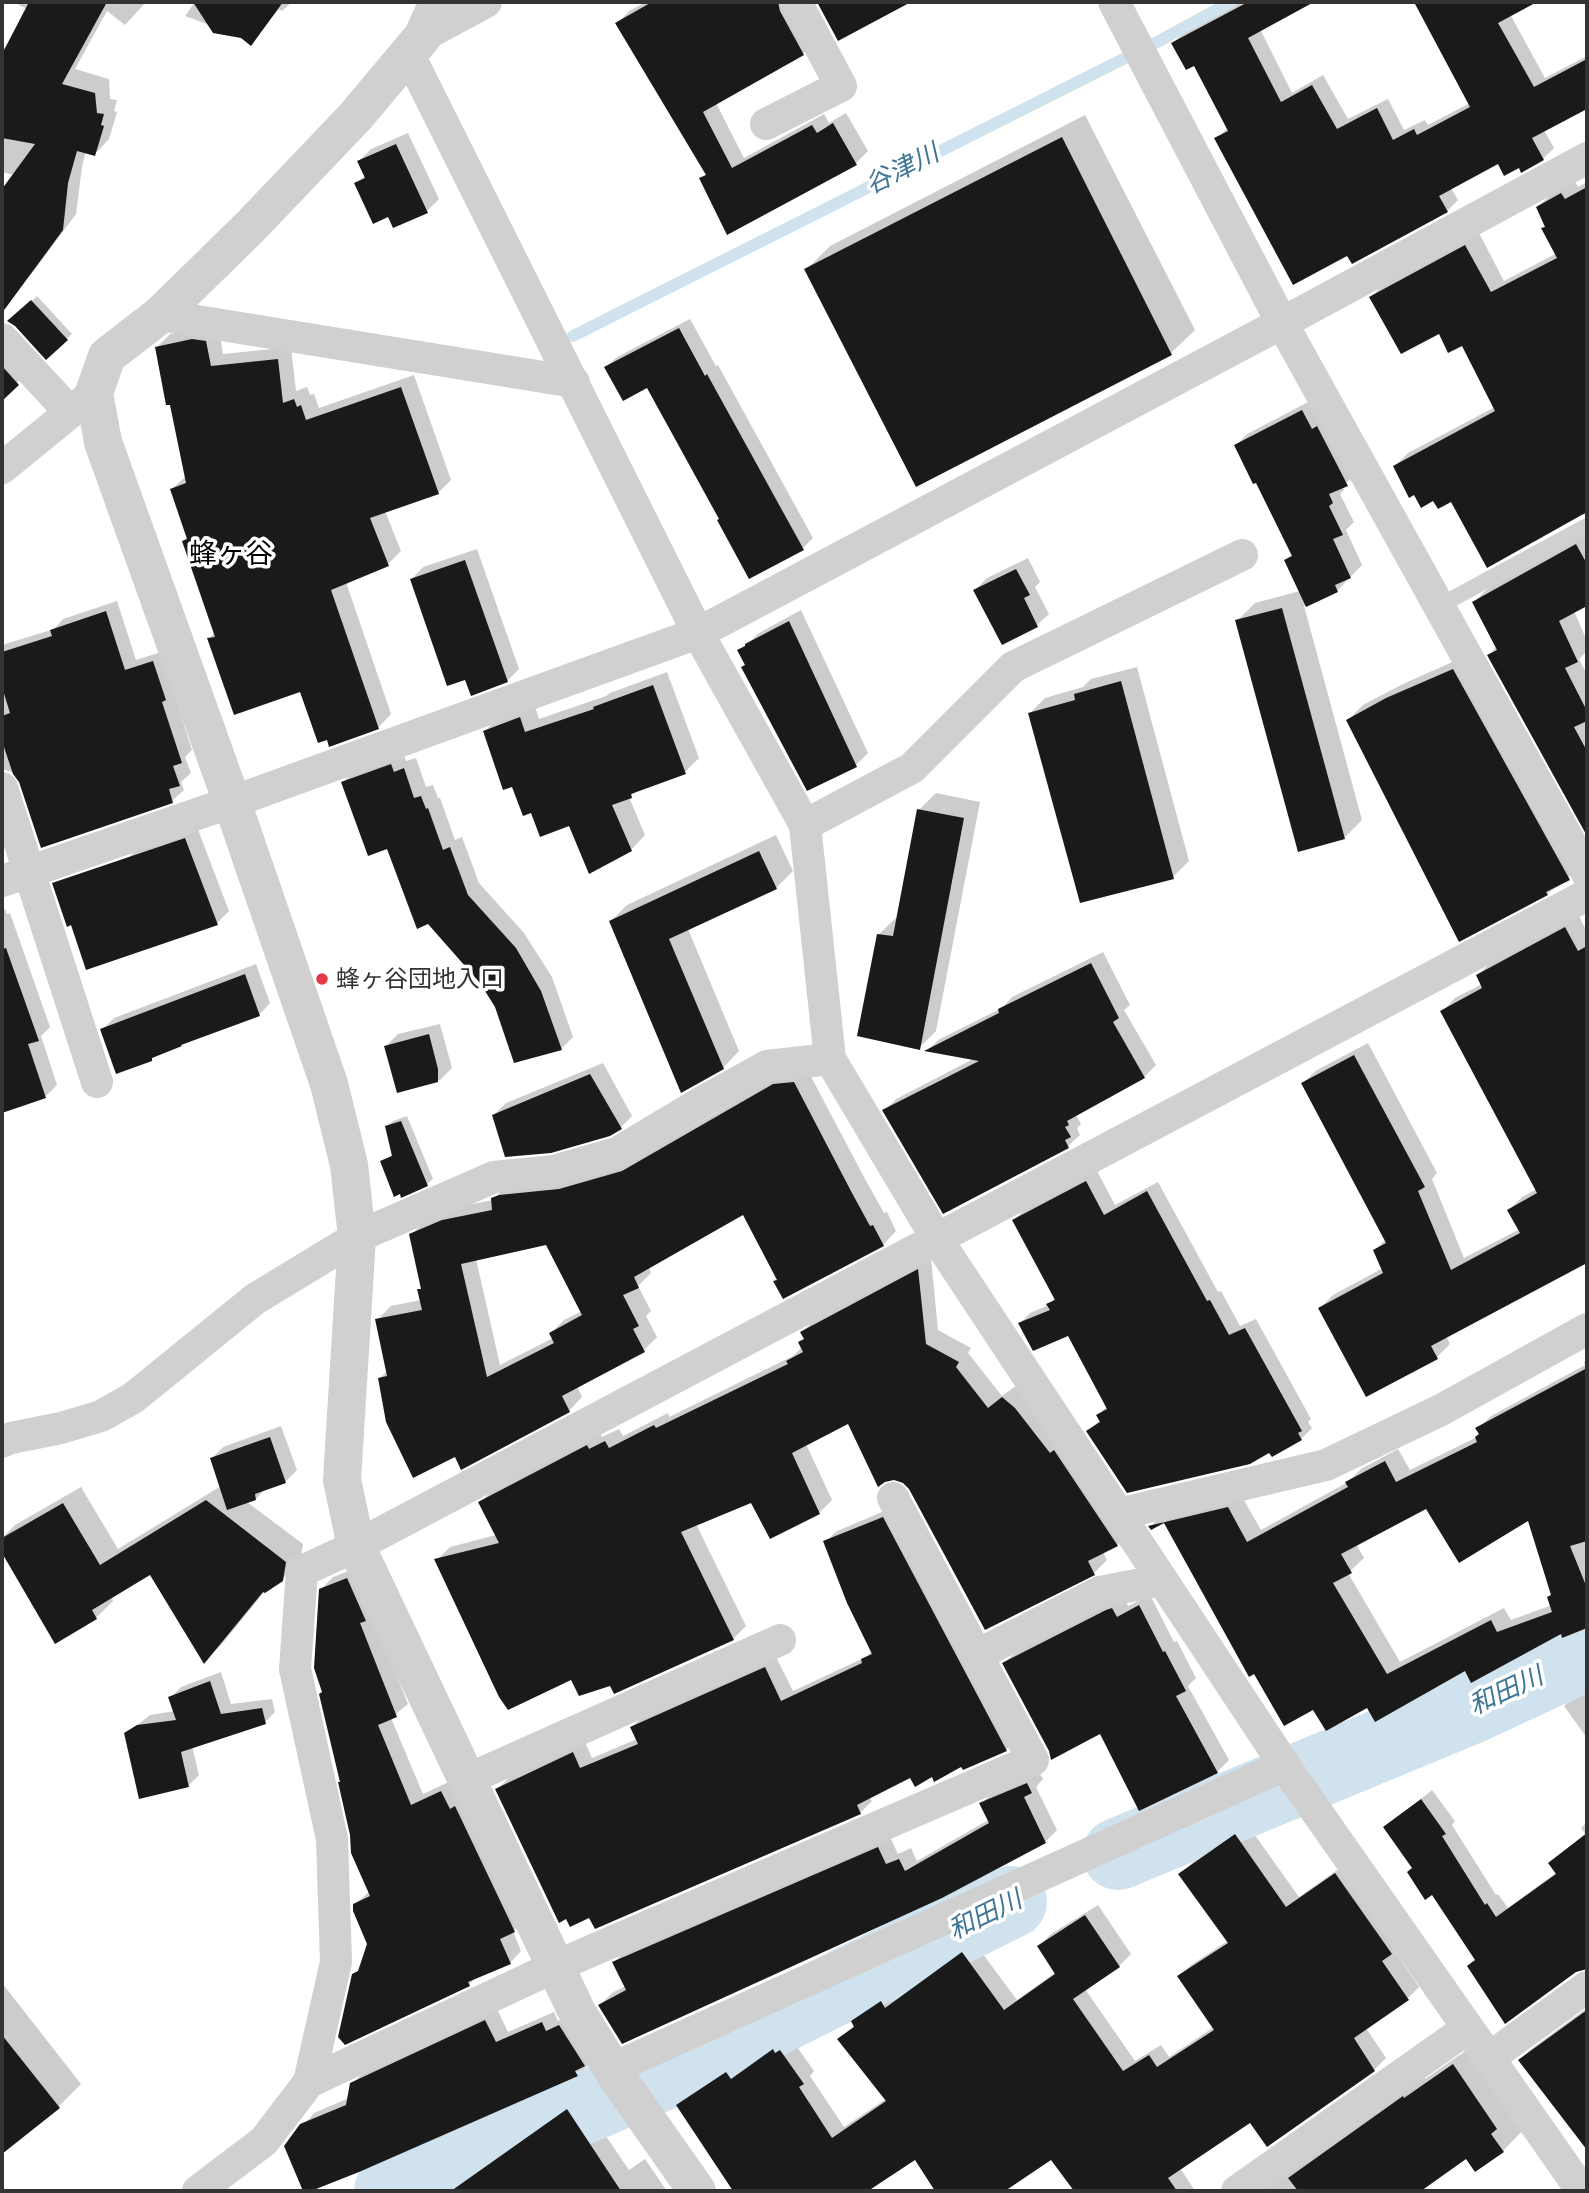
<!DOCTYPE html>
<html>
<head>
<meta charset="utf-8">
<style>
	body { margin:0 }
	#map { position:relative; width:1589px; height:2193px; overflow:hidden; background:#fff; font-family:Lato,sans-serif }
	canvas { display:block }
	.frame { position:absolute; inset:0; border:4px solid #333; pointer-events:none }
</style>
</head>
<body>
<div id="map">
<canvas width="1589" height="2193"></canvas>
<div class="frame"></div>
</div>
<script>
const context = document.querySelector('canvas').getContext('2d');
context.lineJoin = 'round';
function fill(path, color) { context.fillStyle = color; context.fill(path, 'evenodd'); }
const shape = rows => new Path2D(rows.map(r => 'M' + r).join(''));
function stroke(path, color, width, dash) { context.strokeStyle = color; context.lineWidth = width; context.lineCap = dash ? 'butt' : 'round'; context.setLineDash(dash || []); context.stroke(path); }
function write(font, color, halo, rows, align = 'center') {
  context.font = font + ' Lato,"Noto Sans JP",sans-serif'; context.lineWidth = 7; context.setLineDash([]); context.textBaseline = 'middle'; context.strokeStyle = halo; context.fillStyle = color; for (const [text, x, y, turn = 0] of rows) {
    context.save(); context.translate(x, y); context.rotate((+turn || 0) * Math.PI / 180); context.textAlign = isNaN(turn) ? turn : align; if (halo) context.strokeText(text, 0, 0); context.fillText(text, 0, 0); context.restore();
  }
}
const shadow = shape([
	[13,2,146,2,125,25,107,11,75,69,109,79,110,99,117,100,114,111,117,112,109,139,95,154,86,151,82,167,76,214,33,272,19,287,2,274,2,192,14,175,2,172,2,47,7,48,27,9],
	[195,2,292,2,282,11,279,9,251,43,242,37,185,16],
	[646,2,793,2,814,42,803,54,716,103,744,158,824,114,829,123,846,113,868,151,856,163,728,232,701,179,707,173,618,23,629,11],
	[1241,2,1308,2,1260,29,1292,93,1323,75,1348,119,1388,99,1404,130,1425,120,1428,125,1470,103,1416,2,1534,2,1510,14,1545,78,1587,56,1587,106,1544,130,1554,148,1543,159,1519,166,1499,162,1451,188,1458,200,1447,211,1348,253,1217,139,1228,127,1195,64,1173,43,1184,32],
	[1085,115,1195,330,1171,353,917,485,806,270,830,246],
	[408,133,439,199,427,211,356,184,366,175,359,161,371,149],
	[1575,181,1578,187,1587,182,1587,515,1434,499,1395,466,1408,453,1495,407,1463,344,1371,297,1384,284,1479,233,1504,281,1557,253,1538,207,1551,194],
	[37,296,72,334,47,357,17,325,10,321],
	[690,319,716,366,718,365,813,538,803,548,721,519,648,385,606,367,617,357],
	[2,327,36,365,2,396],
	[206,327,219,329,223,354,291,347,296,391,307,387,310,395,314,394,319,408,414,375,451,480,438,493,385,511,401,551,388,564,346,582,391,714,378,728,301,690,209,638,215,633,184,541,188,536,172,489,186,476,157,347,170,334],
	[1314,399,1358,473,1342,486,1344,490,1340,494,1354,522,1346,530,1362,565,1337,591,1304,606,1362,820,1344,838,1237,621,1255,603,1300,591,1286,560,1293,554,1256,481,1236,446,1247,434],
	[1587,534,1587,604,1574,611,1587,641,1587,651,1579,659,1587,674,1587,832,1489,655,1497,646,1474,602,1487,589],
	[477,549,519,669,507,681,466,678,412,579,423,567],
	[1028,558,1040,582,1035,587,1049,614,1037,625,1002,643,975,590,987,578],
	[117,601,136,660,164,651,173,691,192,750,185,757,191,773,181,782,184,790,172,801,21,781,15,773,2,769,2,645,54,629,63,619],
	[801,610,868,753,856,765,808,789,740,651,759,633],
	[1468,655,1579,866,1565,881,1547,894,1348,720,1363,705,1403,684],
	[1137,667,1189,861,1173,877,1030,713,1045,698,1083,687,1091,679],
	[667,672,699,758,685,772,639,789,629,797,645,835,631,850,532,811,513,785,485,731,499,717,534,704,539,719,606,696,610,693],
	[403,753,406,761,416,758,426,787,433,785,438,798,440,798,455,840,462,837,479,883,524,933,552,977,573,1037,561,1049,496,1006,343,782,355,770],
	[936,793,980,802,936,1031,919,1048,878,935,896,918,898,918,919,810],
	[197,827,229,911,217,923,127,859,139,847],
	[776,835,793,871,776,888,688,929,739,1051,723,1068,611,921,627,905],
	[5,909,7,914,10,913,50,1027,41,1036,57,1085,45,1097,2,1111,2,910],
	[1579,916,1587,932,1587,1261,1446,1336,1450,1344,1437,1357,1367,1395,1320,1308,1333,1295,1383,1268,1375,1250,1386,1239,1303,1083,1317,1070,1368,1043,1437,1173,1432,1179,1464,1258,1520,1229,1509,1210,1522,1197,1537,1189,1442,1012,1455,998,1482,984,1478,975,1491,962],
	[1103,952,1130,1005,1124,1010,1156,1065,1144,1077,1076,1115,1081,1124,1077,1128,1080,1135,1068,1146,944,1211,885,1110,896,1099,975,1058,928,1050,938,1040,1002,1008,1012,997],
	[256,964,270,1003,259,1015,156,1054,151,1059,102,1030,114,1018],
	[440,1024,452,1068,440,1080,399,1091,386,1046,398,1034],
	[603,1063,632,1116,621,1127,494,1115,506,1103],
	[807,1069,865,1179,884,1213,887,1212,896,1231,883,1245,778,1279,743,1213,649,1267,651,1273,638,1286,651,1311,646,1316,657,1337,644,1350,577,1386,582,1397,569,1411,455,1455,380,1378,387,1371,377,1320,391,1306,421,1300,419,1290,422,1286,411,1235,425,1221,457,1207,493,1200,507,1185,638,1158,788,1071],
	[547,1243,582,1311,564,1320,551,1333,553,1338,500,1365,476,1259],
	[407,1116,433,1179,427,1184,401,1192,382,1162,393,1154,387,1126,393,1121],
	[1097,1171,1115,1205,1158,1182,1218,1292,1221,1291,1240,1326,1256,1319,1311,1419,1308,1422,1312,1428,1301,1439,1272,1455,1270,1451,1088,1431,1101,1419,1098,1415,1107,1406,1069,1334,1020,1323,1030,1313,1049,1305,1055,1297,1014,1220,1024,1210],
	[931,1258,938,1330,971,1348,968,1353,1002,1396,1017,1385,1130,1532,1117,1545,1103,1552,1107,1560,1094,1573,911,1488,904,1481,894,1478,849,1421,806,1444,832,1500,819,1513,752,1501,696,1524,746,1626,733,1639,611,1683,572,1678,437,1560,450,1547,496,1535,480,1503,493,1489,600,1433,602,1437,619,1429,623,1436,668,1413,669,1417,793,1356,801,1348,800,1342,805,1338,802,1332,815,1319],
	[1587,1359,1587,1626,1563,1636,1562,1632,1368,1706,1314,1708,1255,1671,1250,1674,1165,1521,1152,1528,1151,1526,1164,1513,1241,1495,1261,1530,1348,1482,1361,1469,1398,1449,1410,1470,1477,1437,1481,1433,1478,1429,1491,1416,1585,1365,1584,1362],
	[1427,1507,1529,1518,1552,1593,1549,1597,1552,1605,1511,1620,1504,1608,1400,1662,1348,1573,1364,1558,1356,1544],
	[281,1426,297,1470,285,1482,266,1488,256,1499,247,1502,303,1544,300,1561,282,1579,265,1591,222,1644,205,1661,151,1572,111,1596,113,1601,96,1618,56,1642,2,1549,2,1538,15,1525,81,1487,118,1549,221,1486,212,1458,223,1447],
	[894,1507,1018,1738,1006,1750,964,1768,962,1764,932,1775,911,1776,869,1797,872,1801,860,1813,596,1927,497,1789,509,1778,585,1742,592,1758,637,1739,632,1727,643,1716,776,1657,793,1691,866,1657,872,1651,825,1542,837,1531],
	[359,1567,372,1613,408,1704,391,1718,423,1794,453,1780,525,1919,513,1931,521,1951,510,1963,477,1976,469,1985,354,1975,361,1967,369,1944,354,1905,370,1891,352,1835,324,1692,321,1589,333,1577],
	[1150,1595,1174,1642,1177,1641,1196,1678,1188,1686,1229,1760,1217,1772,1140,1808,1101,1731,1004,1663,1016,1652,1119,1599,1124,1598,1128,1606],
	[221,1672,231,1704,272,1699,275,1712,265,1722,192,1746,199,1775,188,1786,126,1734,150,1715,175,1711,170,1698,181,1687],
	[1587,1687,1587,1738,1564,1706],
	[1039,1772,1043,1779,1036,1787,1057,1830,1045,1842,600,2005,612,1993,626,1986,614,1962,625,1951,890,1837,898,1854,911,1848,917,1861,990,1819,982,1803,993,1792],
	[1432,1790,1455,1821,1452,1825,1496,1895,1498,1894,1508,1908,1557,1872,1550,1863,1585,1834,1581,1828,1587,1822,1587,1931,1533,1971,1477,1958,1385,1828],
	[1247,1824,1299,1897,1347,1863,1402,1941,1394,1950,1419,1987,1408,1998,1366,2028,1386,2058,1374,2070,1267,2145,1250,2121,1180,2168,1195,2191,1076,2191,1052,2157,1001,2191,937,2191,915,2158,866,2191,736,2191,679,2106,690,2094,738,2062,743,2069,785,2039,787,2043,792,2040,814,2071,810,2076,844,2127,886,2099,839,2039,855,2025,853,2022,864,2010,893,1991,898,1998,974,1942,1017,2000,1056,1972,1039,1946,1051,1934,1098,1905,1131,1954,1119,1966,1085,1989,1135,2061,1161,2045,1169,2057,1214,2027,1179,1976,1191,1965,1229,1940,1181,1874,1192,1863],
	[2,1983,81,2084,59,2106,2,2151],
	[1587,2008,1587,2148,1520,2060,1531,2049],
	[497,2009,508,2032,554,2012,558,2021,571,2014,589,2064,577,2076,305,2191,286,2146,314,2113,349,2098,352,2084,364,2072],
	[1474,2045,1523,2130,1503,2151,1467,2157,1418,2191,1261,2191,1424,2077,1425,2079],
	[578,2095,629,2170,645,2159,667,2191,435,2191]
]);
const stream = shape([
	[573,336,1161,40,1231,2]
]);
const river = shape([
	[1118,1854,1466,1710,1587,1654],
	[390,2191,675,2069,1011,1902]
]);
const building = shape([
	[29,2,107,2,62,84,95,93,97,113,104,114,101,125,104,126,95,156,77,151,68,183,63,230,2,313,2,189,35,144,2,138,2,54],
	[193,2,283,2,251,46,241,38,213,33],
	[652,2,778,2,780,11,804,55,703,112,732,168,812,125,817,133,833,123,857,165,727,235,699,178,706,175,615,23],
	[817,2,911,2,838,41],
	[1248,2,1314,2,1248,38,1281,102,1312,85,1337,129,1377,108,1393,140,1414,129,1417,135,1470,107,1414,2,1537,2,1498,23,1534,87,1587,59,1587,109,1532,138,1544,160,1521,173,1519,168,1504,176,1498,164,1439,196,1448,212,1352,264,1347,256,1293,285,1214,138,1228,131,1194,66,1186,70,1171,43],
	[1062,137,1172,355,916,487,804,269],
	[396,144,428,213,393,228,388,217,373,224,354,183,365,178,357,161],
	[1587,187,1587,512,1487,568,1451,502,1438,509,1433,501,1421,508,1414,495,1409,498,1393,466,1495,411,1462,346,1448,353,1439,334,1401,354,1369,297,1465,245,1491,292,1557,258,1541,228,1545,227,1536,207,1561,193,1565,199],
	[31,300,68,340,46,360,15,326,7,321],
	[679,328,705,376,707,374,804,550,749,579,717,520,719,519,647,388,623,401,604,367],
	[192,339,206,341,211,366,278,359,283,403,294,399,297,407,301,405,306,420,401,387,439,494,370,518,389,566,331,590,379,729,329,747,327,740,318,743,300,692,234,715,207,638,215,637,182,541,187,539,170,489,186,483,170,405,166,405,155,347],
	[2,366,19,385,2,401],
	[1302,410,1312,429,1317,426,1348,486,1329,494,1333,503,1329,506,1343,535,1333,539,1351,578,1335,585,1338,592,1306,607,1284,560,1292,556,1256,483,1253,484,1234,445],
	[1576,544,1587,564,1587,606,1559,621,1578,662,1565,668,1587,711,1587,721,1574,727,1587,751,1587,836,1487,655,1497,650,1472,602],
	[465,560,508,682,471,696,465,680,447,686,410,579],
	[1016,569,1030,595,1024,598,1038,627,1002,645,973,590],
	[1282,608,1345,839,1298,852,1235,620],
	[106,611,125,670,153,661,166,700,162,702,182,763,173,766,180,786,169,789,173,803,41,848,19,782,13,774,2,741,2,716,10,713,2,687,2,652,52,636,50,630],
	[789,621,857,767,807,791,741,667,745,665,737,650,745,646,745,644],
	[1453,669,1570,880,1546,892,1548,895,1459,942,1346,720,1386,698],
	[1121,681,1174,879,1080,903,1028,713,1075,700,1074,694],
	[653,685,686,774,631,794,632,798,612,805,632,851,589,874,569,826,540,837,531,813,523,816,512,787,503,790,483,731,520,717,525,732,594,709,593,707],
	[391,764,394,772,404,768,414,798,421,796,426,809,428,808,443,850,450,847,468,895,516,948,541,991,562,1050,514,1063,495,1007,480,983,428,924,417,929,387,849,368,856,341,782],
	[917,809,964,818,920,1050,857,1036,877,934,893,936],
	[185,838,218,925,86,970,71,925,67,927,52,883],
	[759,851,777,889,669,939,724,1069,681,1093,609,921],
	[1565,927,1578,951,1587,946,1587,1263,1431,1346,1438,1359,1366,1397,1318,1308,1383,1273,1373,1250,1386,1243,1301,1083,1354,1055,1425,1187,1418,1191,1451,1270,1520,1233,1507,1210,1537,1193,1440,1011,1482,988,1476,975],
	[6,948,39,1041,28,1044,46,1098,2,1113,2,949],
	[1091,963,1119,1018,1113,1022,1145,1078,1067,1121,1069,1125,1065,1127,1071,1137,1065,1140,1069,1148,943,1214,882,1110,979,1061,924,1051,999,1013,998,1009],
	[245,974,260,1016,181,1045,182,1046,152,1058,152,1061,116,1074,100,1029],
	[429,1034,438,1069,438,1082,397,1093,384,1046],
	[590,1074,622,1129,610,1136,551,1153,505,1157,492,1115],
	[794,1082,852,1193,870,1226,873,1225,884,1246,783,1299,773,1281,777,1280,743,1215,634,1277,639,1288,623,1295,639,1326,633,1329,645,1352,562,1396,570,1412,461,1470,455,1457,413,1478,386,1422,378,1378,387,1376,375,1319,422,1310,417,1289,421,1289,409,1234,442,1220,492,1210,491,1198,499,1195,559,1189,622,1171,773,1084],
	[546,1245,582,1315,549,1333,554,1343,487,1377,461,1264],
	[401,1121,428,1186,401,1198,400,1194,394,1197,380,1161,392,1156,385,1126],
	[1086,1181,1104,1215,1147,1191,1207,1301,1210,1300,1229,1335,1245,1328,1302,1431,1298,1433,1302,1440,1272,1457,1269,1453,1250,1464,1127,1493,1086,1431,1100,1422,1096,1415,1107,1409,1068,1336,1033,1351,1018,1323,1050,1310,1046,1304,1055,1300,1012,1220],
	[918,1269,926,1344,959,1362,956,1367,988,1408,1002,1397,1015,1408,1050,1453,1054,1450,1118,1546,1088,1561,1095,1575,985,1630,909,1489,903,1483,894,1480,885,1482,878,1487,848,1424,792,1453,820,1514,770,1539,751,1503,681,1532,734,1640,614,1694,610,1686,579,1696,571,1680,508,1710,499,1697,434,1559,499,1543,478,1502,587,1445,589,1449,605,1441,609,1448,654,1425,656,1428,788,1364,786,1361,803,1352,798,1342,804,1339,800,1332],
	[1587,1368,1587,1541,1570,1546,1587,1588,1587,1628,1562,1638,1561,1634,1471,1683,1465,1671,1375,1722,1367,1708,1326,1731,1313,1710,1284,1726,1254,1674,1249,1677,1164,1523,1151,1530,1148,1526,1228,1507,1247,1542,1348,1487,1345,1482,1385,1461,1396,1482,1477,1442,1475,1437,1479,1434,1475,1428],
	[1426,1509,1459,1563,1528,1521,1551,1595,1547,1597,1552,1612,1497,1632,1491,1620,1387,1674,1333,1583,1352,1573,1341,1554],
	[270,1437,286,1483,255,1494,256,1500,227,1510,210,1458],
	[206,1500,286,1562,283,1581,265,1593,263,1592,204,1664,150,1575,92,1610,97,1619,55,1644,2,1553,2,1538,63,1503,100,1565],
	[883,1517,1007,1751,963,1770,961,1767,934,1782,932,1777,915,1787,910,1778,857,1805,861,1814,595,1929,589,1918,570,1927,566,1919,559,1923,495,1789,573,1752,580,1768,638,1744,630,1727,765,1667,781,1701,862,1663,861,1659,872,1654,847,1603,823,1541],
	[347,1578,366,1621,360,1623,397,1717,378,1725,411,1805,441,1791,450,1809,455,1806,515,1932,500,1939,511,1964,468,1982,470,1986,345,2045,338,2037,352,1974,358,1971,367,1944,353,1911,353,1904,370,1896,351,1853,350,1835,338,1782,340,1782,319,1694,322,1692,314,1668,319,1589],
	[1139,1605,1163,1652,1165,1651,1186,1691,1176,1696,1218,1773,1139,1811,1100,1734,1051,1760,1049,1751,1002,1663,1106,1610,1112,1608,1117,1617],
	[210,1681,221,1714,262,1708,266,1724,181,1752,189,1787,139,1799,124,1733,137,1725,176,1720,168,1697],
	[1027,1783,1032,1793,1024,1797,1046,1843,942,1898,622,2044,598,2005,626,1990,612,1962,878,1847,886,1864,899,1859,905,1871,989,1823,979,1803],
	[1421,1799,1446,1834,1442,1836,1485,1905,1487,1903,1496,1917,1556,1874,1548,1863,1587,1833,1587,1969,1576,1972,1505,2024,1467,1966,1475,1960,1432,1895,1425,1900,1407,1872,1412,1868,1383,1827],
	[1235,1834,1286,1907,1335,1873,1392,1954,1382,1961,1409,2000,1354,2038,1375,2071,1267,2147,1250,2123,1168,2178,1177,2191,1074,2191,1051,2160,1005,2191,935,2191,915,2160,868,2191,733,2191,676,2105,726,2072,731,2079,773,2049,775,2053,780,2050,804,2084,799,2087,832,2138,886,2101,837,2039,854,2027,851,2021,881,2001,885,2008,962,1952,1004,2010,1055,1974,1037,1946,1085,1915,1120,1967,1073,1999,1123,2071,1149,2055,1157,2067,1214,2030,1177,1976,1228,1943,1178,1874],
	[1587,2010,1587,2150,1518,2060],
	[485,2020,496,2042,542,2022,546,2031,559,2025,585,2066,575,2071,578,2076,359,2172,311,2191,303,2191,284,2146,300,2124,346,2105,350,2083],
	[2,2035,60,2108,2,2154],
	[1453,2064,1497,2129,1491,2134,1504,2152,1475,2172,1466,2159,1421,2191,1298,2191,1288,2178,1403,2096,1404,2098],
	[567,2109,621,2191,451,2191]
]);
const service = shape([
	[1439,606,1587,526]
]);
const minor = shape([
	[1114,2,1282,323,1587,873],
	[423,36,486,2],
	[408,53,698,633,805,825,830,1059,937,1239,1291,1775,1582,2191],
	[766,124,841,86,796,2],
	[160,315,574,382],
	[2,339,70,412],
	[2,468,94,393],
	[2,788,97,1082],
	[805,825,912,768,1013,667,1242,555],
	[2,881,232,802,698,633,1282,323,1587,158],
	[2,1442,11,1438,61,1428,101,1416,133,1398,255,1299,357,1237,494,1177,554,1171,617,1153,702,1102,767,1066,830,1059],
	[1118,1514,1326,1465,1441,1410,1587,1329],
	[977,1655,1100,1592,1162,1580],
	[466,1780,780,1640],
	[1489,2058,1587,1987],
	[611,2069,1285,1765],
	[309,2082,554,1967,1033,1760,893,1498],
	[198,2191,264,2141,309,2082,336,1962,332,1839,295,1669,302,1571,356,1546,1587,895],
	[1237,2191,1468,2028]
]);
const tertiary = shape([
	[438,2,423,36,355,117,250,227,160,315,107,356,94,393,103,442,232,802,329,1084,349,1165,357,1237,342,1480,356,1546,577,2012,619,2080,697,2191]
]);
const markers = [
	[322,979,7,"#e63946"]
];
const poiNames = [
	["蜂ヶ谷団地入口",336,979]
];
const waterNames = [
	["谷津川",902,169,-27],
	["和田川",1506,1691,-25],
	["和田川",985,1915,-26]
];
const quarterNames = [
	["蜂ヶ谷",231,554]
];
fill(shadow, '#0003');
stroke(stream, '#cfe2ee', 12);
stroke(river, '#cfe2ee', 72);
fill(building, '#1a1a1a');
stroke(service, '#d0d0d0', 16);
stroke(minor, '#d0d0d0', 32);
stroke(tertiary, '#d0d0d0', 38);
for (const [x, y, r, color] of markers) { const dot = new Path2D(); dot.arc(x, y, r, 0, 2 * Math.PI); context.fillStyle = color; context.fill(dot); stroke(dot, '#fff', 2.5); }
write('24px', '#333', '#fff', poiNames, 'left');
write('italic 26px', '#3f7597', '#fff', waterNames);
write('28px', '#000', '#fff', quarterNames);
</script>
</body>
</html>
